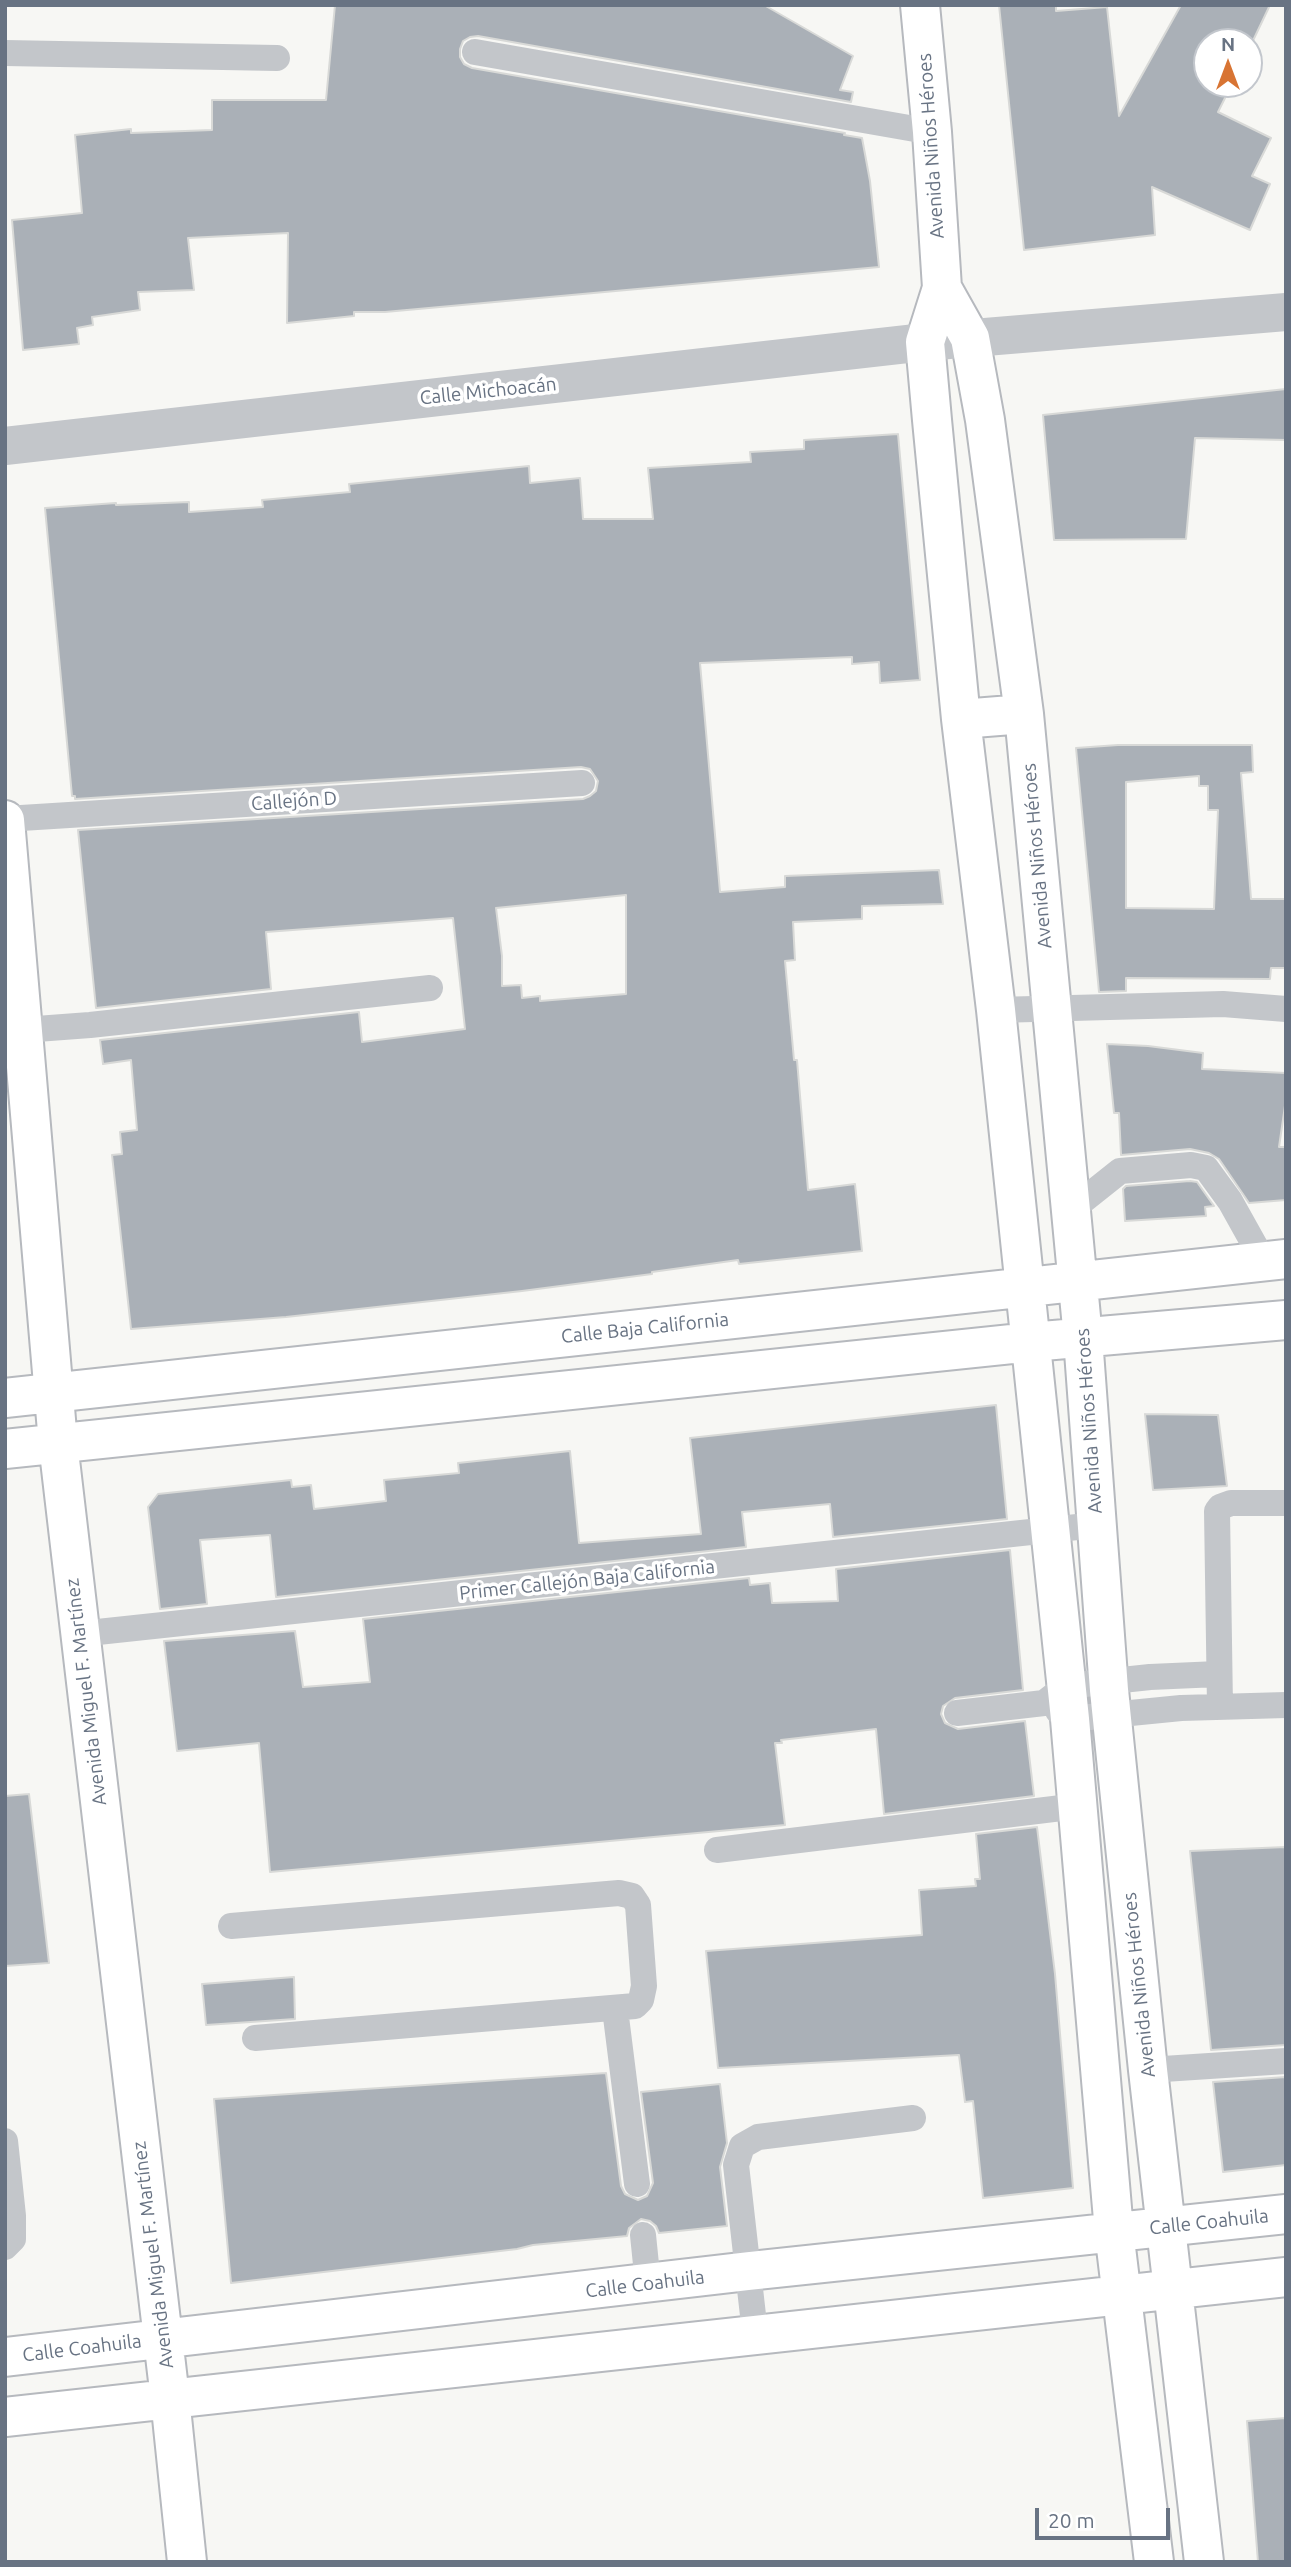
<!DOCTYPE html>
<html>
<head>
<meta charset="utf-8">
<style>
	body { margin:0 }
	#map { position:relative; width:1291px; height:2567px; overflow:hidden; background:#f7f7f4; font-family:Ubuntu,sans-serif }
	canvas { display:block }
	.frame { position:absolute; inset:0; border:7px solid #687383; pointer-events:none }
	.north { position:absolute; left:1193px; top:28px; width:70px; height:70px; box-sizing:border-box; background:#fff; border:2px solid #c3c7cd; border-radius:50%; rotate:0deg; font-size:19px; font-weight:700; line-height:28px; text-align:center; color:#687383 }
	.north::after { content:''; display:block; margin:auto; width:24px; height:32px; background:#d87433; clip-path:polygon(50% 0,100% 100%,50% 72%,0 100%) }
	.scale { position:absolute; left:1035px; top:2508px; width:135px; height:32px; box-sizing:border-box; border:4px solid #687383; border-top:0; padding-left:9px; font-size:21px; line-height:24px; white-space:nowrap; color:#687383; -webkit-text-stroke:5px #fff; paint-order:stroke }
</style>
</head>
<body>
<div id="map">
<canvas width="1291" height="2567"></canvas>
<div class="frame"></div>
<div class="north">N</div>
<div class="scale">20 m</div>
</div>
<script>
const context = document.querySelector('canvas').getContext('2d');
context.lineJoin = 'round';
function fill(path, color) { context.fillStyle = color; context.fill(path, 'evenodd'); }
const shape = rows => new Path2D(rows.map(r => 'M' + r).join(''));
function stroke(path, color, width, dash) { context.strokeStyle = color; context.lineWidth = width; context.lineCap = dash ? 'butt' : 'round'; context.setLineDash(dash || []); context.stroke(path); }
function write(font, color, halo, rows, align = 'center') {
  context.font = font + ' Ubuntu,sans-serif'; context.lineWidth = 7; context.setLineDash([]); context.textBaseline = 'middle'; context.strokeStyle = halo; context.fillStyle = color; for (const [text, x, y, turn = 0] of rows) {
    context.save(); context.translate(x, y); context.rotate((+turn || 0) * Math.PI / 180); context.textAlign = isNaN(turn) ? turn : align; if (halo) context.strokeText(text, 0, 0); context.fillText(text, 0, 0); context.restore();
  }
}
const building = shape([
	[335,5,764,5,853,56,840,90,853,92,851,102,478,36,470,37,463,41,460,49,460,57,464,64,472,68,845,133,844,135,862,138,870,181,879,267,385,312,354,312,354,316,287,323,288,233,188,238,194,290,138,292,140,310,92,317,93,325,77,328,79,344,23,350,12,220,82,213,75,135,131,129,131,133,212,130,212,100,326,100,335,5],
	[999,5,1056,5,1056,11,1107,7,1119,116,1181,5,1270,5,1249,49,1249,42,1207,42,1207,84,1232,84,1218,112,1271,138,1252,176,1270,184,1250,230,1152,187,1155,235,1024,250,999,5],
	[1286,389,1286,440,1195,438,1186,539,1054,540,1043,415,1286,389],
	[898,434,920,680,880,683,879,662,852,664,852,657,700,663,720,892,785,887,785,876,939,870,943,904,862,906,862,919,793,922,795,960,785,961,794,1060,797,1060,808,1190,855,1184,862,1251,739,1264,738,1260,652,1272,652,1274,522,1291,286,1317,131,1329,112,1155,122,1154,120,1132,137,1130,131,1060,103,1064,100,1040,359,1012,362,1042,465,1029,453,918,266,932,271,989,96,1008,78,830,583,799,590,796,596,791,598,781,590,769,581,767,75,799,75,796,72,796,45,508,116,503,116,505,189,502,189,512,263,507,262,500,350,492,349,484,529,466,530,483,580,478,583,519,653,519,648,468,751,462,750,452,804,449,804,440,898,434],
	[626,895,626,994,540,1001,540,996,522,998,521,985,502,986,502,956,496,908,626,895],
	[1118,745,1252,745,1253,772,1241,773,1251,899,1286,899,1286,968,1271,968,1270,979,1126,978,1126,991,1099,992,1076,748,1118,745],
	[1199,776,1199,786,1208,786,1208,810,1218,810,1214,909,1126,908,1126,782,1199,776],
	[1107,1044,1148,1046,1203,1053,1202,1069,1286,1073,1286,1099,1279,1147,1286,1147,1286,1200,1249,1203,1219,1159,1209,1153,1190,1149,1121,1155,1119,1113,1114,1113,1107,1044],
	[1190,1181,1197,1182,1214,1206,1205,1207,1206,1216,1125,1221,1123,1189,1126,1186,1190,1181],
	[996,1405,1007,1519,833,1537,830,1504,742,1512,746,1547,276,1597,270,1535,200,1540,207,1604,160,1609,148,1507,158,1494,291,1480,292,1487,311,1485,314,1509,386,1501,384,1480,459,1473,458,1463,570,1451,579,1543,701,1534,690,1438,996,1405],
	[1145,1414,1218,1415,1227,1486,1153,1490,1145,1414],
	[1010,1550,1023,1690,955,1698,943,1706,941,1714,945,1723,958,1729,1025,1721,1034,1796,884,1814,876,1729,781,1740,782,1743,775,1743,785,1825,270,1872,259,1743,177,1751,164,1641,295,1631,303,1687,370,1682,363,1619,749,1578,750,1585,770,1583,772,1603,838,1601,836,1569,1010,1550],
	[29,1794,49,1963,5,1966,5,1796,29,1794],
	[1037,1827,1055,1974,1073,2188,983,2198,973,2101,965,2102,959,2055,718,2068,706,1951,922,1935,919,1890,976,1886,975,1879,980,1879,976,1834,1037,1827],
	[1286,1847,1286,2045,1211,2050,1190,1851,1286,1847],
	[294,1977,295,2019,206,2025,202,1984,294,1977],
	[606,2073,621,2186,625,2194,638,2200,647,2196,653,2183,641,2092,720,2084,727,2143,720,2167,727,2226,659,2233,656,2226,650,2221,641,2219,629,2228,627,2236,533,2245,517,2249,231,2283,214,2099,606,2073],
	[1286,2077,1286,2165,1223,2172,1213,2082,1286,2077],
	[1286,2418,1286,2562,1258,2562,1247,2421,1286,2418]
]);
const lane = shape([
	[475,52,932,132],
	[5,53,277,58],
	[5,819,582,783],
	[996,1010,1223,1004,1286,1009],
	[23,1030,90,1025,430,988],
	[1071,1210,1120,1171,1191,1165,1206,1168,1230,1201,1264,1262],
	[79,1634,1096,1525],
	[1220,1707,1217,1511,1220,1507,1231,1503,1286,1503],
	[1058,1711,1070,1719,1181,1708,1286,1705],
	[957,1713,1044,1703,1066,1686,1150,1677,1218,1674],
	[717,1850,1078,1806],
	[231,1926,619,1893,632,1896,638,1905,644,1986,641,2000,635,2006,255,2038],
	[615,2009,637,2184],
	[1148,2070,1286,2061],
	[5,2141,13,2216,13,2239,5,2247],
	[643,2235,648,2284],
	[755,2333,736,2165,742,2146,758,2137,913,2118]
]);
const street = shape([
	[5,446,925,342,1286,312]
]);
const secondary = shape([
	[920,5,932,132,942,288,925,342,932,420,961,719,996,1010,1070,1719,1114,2231,1154,2562],
	[942,288,970,338,985,420,1024,714,1083,1338,1109,1690,1148,2070,1204,2562],
	[961,719,1024,714],
	[5,820,58,1443,170,2398,187,2562],
	[5,1398,1286,1259],
	[5,1449,1031,1342,1286,1320],
	[5,2357,749,2271,1286,2214],
	[5,2417,1286,2277]
]);
const streetNames = [
	["Avenida Niños Héroes",931,146,-94],
	["Calle Michoacán",488,391,-6],
	["Callejón D",294,801,-4],
	["Avenida Niños Héroes",1037,856,-95],
	["Calle Baja California",645,1328,-6],
	["Avenida Niños Héroes",1089,1421,-94],
	["Primer Callejón Baja California",587,1580,-6],
	["Avenida Miguel F. Martínez",86,1692,-97],
	["Avenida Niños Héroes",1139,1985,-96],
	["Calle Coahuila",1209,2222,-6],
	["Avenida Miguel F. Martínez",153,2255,-97],
	["Calle Coahuila",645,2284,-7],
	["Calle Coahuila",82,2348,-7]
];
fill(building, '#aab0b7');
stroke(building, '#d8d9d7', 2);
stroke(secondary, '#b6b9be', 42);
stroke(lane, '#c3c6ca', 26);
stroke(street, '#c3c6ca', 38);
stroke(secondary, '#fff', 38);
write('19px', '#687383', '#fff', streetNames);
</script>
</body>
</html>
